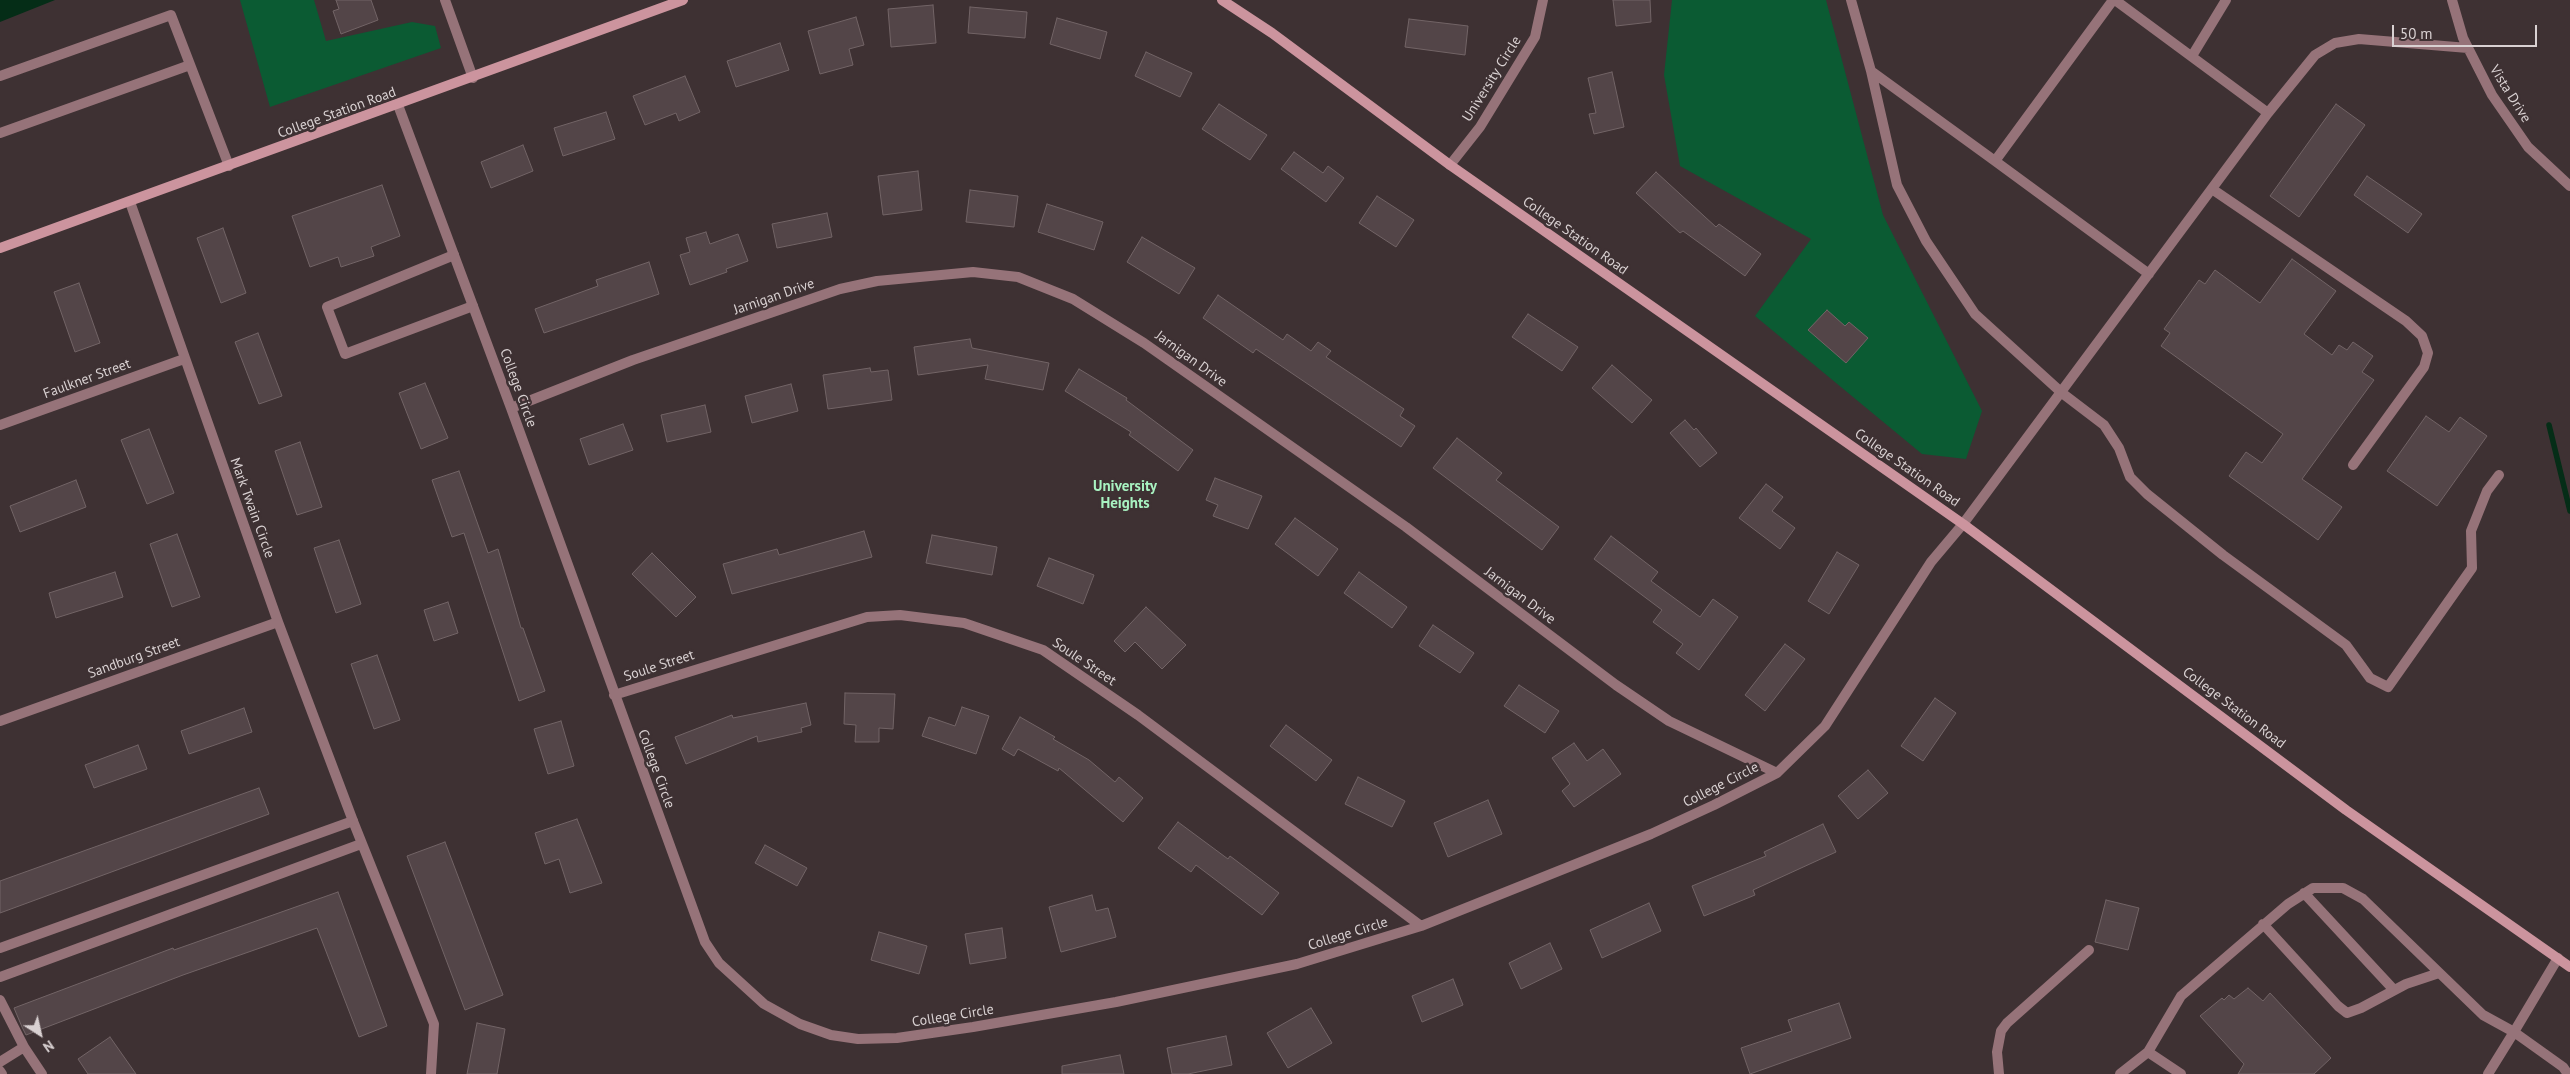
<!DOCTYPE html>
<html>
<head>
<meta charset="utf-8">
<style>
	body { margin:0 }
	#map { position:relative; width:2570px; height:1074px; overflow:hidden; background:#3e3133; font-family:"PT Sans",sans-serif }
	canvas { display:block }
	.north { position:absolute; left:15px; top:1009px; width:50px; height:50px; -webkit-text-stroke:4px #3e3133; paint-order:stroke; rotate:145deg; font-size:14px; font-weight:700; line-height:20px; text-align:center; color:#d9d1d2 }
	.north::after { content:''; display:block; margin:auto; width:18px; height:22px; background:#d9d1d2; clip-path:polygon(50% 0,100% 100%,50% 72%,0 100%) }
	.scale { position:absolute; left:2392px; top:25px; width:145px; height:22px; box-sizing:border-box; border:2px solid #d9d1d2; border-top:0; padding-left:6px; font-size:15px; line-height:18px; white-space:nowrap; color:#d9d1d2; -webkit-text-stroke:4px #3e3133; paint-order:stroke }
</style>
</head>
<body>
<div id="map">
<canvas width="2570" height="1074"></canvas>
<div class="north">N</div>
<div class="scale">50 m</div>
</div>
<script>
const context = document.querySelector('canvas').getContext('2d');
context.lineJoin = 'round';
function fill(path, color) { context.fillStyle = color; context.fill(path, 'evenodd'); }
const shape = rows => new Path2D(rows.map(r => 'M' + r).join(''));
function stroke(path, color, width, dash) { context.strokeStyle = color; context.lineWidth = width; context.lineCap = dash ? 'butt' : 'round'; context.setLineDash(dash || []); context.stroke(path); }
function write(font, color, halo, rows, align = 'center') {
  context.font = font + ' "PT Sans",sans-serif'; context.lineWidth = 5; context.setLineDash([]); context.textBaseline = 'middle'; context.strokeStyle = halo; context.fillStyle = color; for (const [text, x, y, turn = 0] of rows) {
    context.save(); context.translate(x, y); context.rotate((+turn || 0) * Math.PI / 180); context.textAlign = isNaN(turn) ? turn : align; if (halo) context.strokeText(text, 0, 0); context.fillText(text, 0, 0); context.restore();
  }
}
const green = shape([
	[240,0,314,0,326,41,412,22,435,26,441,48,270,107],
	[1672,0,1826,0,1883,215,1982,411,1966,459,1922,454,1755,316,1811,239,1680,166,1664,75]
]);
const water = shape([
	[0,0,55,0,0,22]
]);
const stream = shape([
	[2549,425,2570,511]
]);
const building = shape([
	[336,0,371,0,378,20,341,34,333,11,339,9,336,0],
	[1613,0,1650,0,1651,22,1616,26,1613,0],
	[933,5,936,43,891,47,888,9,933,5],
	[970,7,1027,12,1025,38,968,33,970,7],
	[856,17,864,45,849,49,853,65,820,74,808,31,856,17],
	[1057,18,1107,32,1100,59,1050,44,1057,18],
	[1409,19,1468,26,1465,55,1405,47,1409,19],
	[780,43,789,70,736,87,727,61,780,43],
	[1146,52,1192,73,1180,97,1135,76,1146,52],
	[1612,72,1624,127,1594,134,1589,114,1596,113,1588,78,1612,72],
	[685,76,700,112,679,121,676,113,645,125,633,96,685,76],
	[1219,104,1267,135,1250,160,1202,129,1219,104],
	[2336,104,2365,125,2299,217,2270,196,2336,104],
	[606,112,615,139,563,156,554,128,606,112],
	[523,145,533,171,491,188,481,162,523,145],
	[1294,152,1323,173,1328,166,1344,178,1326,202,1281,169,1294,152],
	[918,171,922,210,883,215,878,176,918,171],
	[1656,172,1716,227,1719,224,1761,254,1745,276,1683,231,1680,233,1636,193,1656,172],
	[2367,176,2422,214,2408,233,2354,195,2367,176],
	[382,185,400,236,371,247,374,256,341,267,338,257,310,267,292,216,382,185],
	[970,190,1018,196,1014,227,966,222,970,190],
	[1377,196,1414,220,1396,247,1359,223,1377,196],
	[1047,204,1103,222,1094,250,1038,232,1047,204],
	[827,213,832,237,777,248,772,224,827,213],
	[223,228,246,293,221,303,197,238,223,228],
	[706,232,710,244,738,234,748,261,726,269,727,272,690,285,680,255,690,252,686,238,706,232],
	[1142,237,1195,268,1179,294,1127,262,1142,237],
	[2292,259,2336,291,2304,334,2332,355,2339,345,2347,350,2353,342,2373,356,2362,372,2374,380,2302,479,2342,507,2318,540,2229,476,2246,452,2262,463,2283,434,2161,346,2170,333,2164,329,2199,280,2205,284,2215,270,2260,303,2292,259],
	[649,262,659,294,544,333,535,309,598,286,596,280,649,262],
	[79,283,100,343,75,352,54,292,79,283],
	[1218,295,1283,340,1287,334,1311,351,1318,342,1331,351,1326,357,1404,409,1400,416,1415,426,1401,447,1256,349,1253,353,1203,318,1218,295],
	[1827,310,1845,326,1849,322,1868,338,1846,363,1808,330,1827,310],
	[1528,314,1578,347,1562,371,1512,337,1528,314],
	[258,333,282,396,259,404,235,342,258,333],
	[970,339,972,348,1049,363,1043,390,985,379,988,365,918,375,914,347,970,339],
	[1612,365,1652,400,1632,423,1592,388,1612,365],
	[870,368,871,372,888,370,892,400,828,409,823,375,870,368],
	[1079,369,1127,398,1126,400,1193,450,1178,471,1129,435,1131,432,1065,391,1079,369],
	[425,383,448,438,421,449,399,393,425,383],
	[791,384,798,411,752,423,745,396,791,384],
	[705,405,711,432,667,442,661,415,705,405],
	[2426,416,2449,432,2460,417,2487,436,2437,506,2387,471,2426,416],
	[1685,420,1694,430,1696,428,1717,453,1700,467,1670,433,1685,420],
	[623,424,633,450,589,465,580,439,623,424],
	[149,429,174,493,147,504,121,440,149,429],
	[1457,438,1502,473,1496,480,1559,527,1542,550,1433,468,1457,438],
	[300,442,322,507,297,515,275,451,300,442],
	[459,471,488,553,498,549,521,628,523,628,545,691,519,701,464,533,452,537,432,480,459,471],
	[1215,478,1262,496,1248,529,1213,516,1218,505,1206,500,1215,478],
	[76,480,86,507,20,532,10,506,76,480],
	[1766,484,1783,497,1772,511,1795,528,1780,549,1739,518,1766,484],
	[1295,518,1338,549,1318,576,1275,544,1295,518],
	[864,531,872,557,732,594,723,564,777,549,779,555,864,531],
	[177,534,200,597,172,607,150,544,177,534],
	[932,535,997,547,992,575,926,563,932,535],
	[1611,536,1658,572,1651,581,1700,617,1713,599,1738,617,1699,670,1676,653,1683,644,1653,622,1662,610,1594,559,1611,536],
	[339,540,361,604,336,613,314,548,339,540],
	[1837,552,1859,565,1829,614,1808,601,1837,552],
	[652,553,696,597,676,617,632,574,652,553],
	[1049,558,1094,575,1083,604,1037,586,1049,558],
	[115,572,123,597,56,618,49,593,115,572],
	[1359,572,1407,607,1392,628,1344,593,1359,572],
	[448,602,458,633,434,641,424,610,448,602],
	[1146,607,1186,645,1162,669,1135,642,1125,652,1114,641,1146,607],
	[1433,625,1474,653,1460,673,1419,646,1433,625],
	[1785,644,1805,659,1765,711,1745,695,1785,644],
	[377,655,400,720,374,729,351,664,377,655],
	[1519,685,1559,711,1545,733,1504,706,1519,685],
	[845,693,895,694,893,729,879,728,879,742,855,742,856,725,844,724,845,693],
	[1935,698,1956,713,1923,761,1901,746,1935,698],
	[806,703,811,725,801,728,802,732,758,742,757,736,686,764,675,737,732,715,733,718,806,703],
	[962,707,989,716,976,754,922,736,929,717,955,726,962,707],
	[244,708,252,732,189,754,181,731,244,708],
	[1020,717,1055,737,1053,739,1089,760,1115,782,1119,777,1143,798,1123,822,1059,768,1058,771,1018,749,1014,756,1002,749,1020,717],
	[561,721,574,766,548,774,534,729,561,721],
	[1286,725,1332,760,1316,781,1270,746,1286,725],
	[1574,743,1587,761,1603,749,1621,774,1574,807,1562,791,1570,784,1552,758,1574,743],
	[138,745,147,769,94,788,85,765,138,745],
	[1868,770,1888,793,1858,819,1838,796,1868,770],
	[1358,777,1405,801,1392,827,1345,804,1358,777],
	[259,788,269,814,0,913,0,881,259,788],
	[1488,800,1502,834,1448,857,1434,823,1488,800],
	[577,819,602,883,570,893,559,859,545,864,535,833,577,819],
	[1178,822,1228,859,1230,856,1279,893,1262,915,1196,865,1191,872,1158,848,1178,822],
	[1823,824,1836,852,1753,890,1755,895,1704,916,1692,886,1766,856,1764,852,1823,824],
	[445,842,503,995,465,1010,407,856,445,842],
	[765,845,807,868,797,886,755,863,765,845],
	[338,892,387,1026,359,1037,317,928,183,975,26,1035,22,1027,14,1008,173,948,174,950,338,892],
	[1092,895,1096,911,1108,908,1116,937,1061,952,1049,907,1092,895],
	[2106,900,2139,908,2128,950,2095,942,2106,900],
	[1649,903,1661,931,1602,958,1590,930,1649,903],
	[1002,928,1006,958,970,964,965,934,1002,928],
	[879,932,927,946,919,974,871,960,879,932],
	[1550,943,1562,969,1521,989,1509,963,1550,943],
	[1453,979,1463,1005,1422,1022,1412,996,1453,979],
	[2248,988,2263,1001,2270,993,2331,1058,2314,1074,2238,1074,2244,1064,2200,1016,2222,998,2224,1000,2229,995,2234,999,2248,988],
	[1839,1003,1851,1038,1750,1074,1741,1048,1792,1031,1788,1020,1839,1003],
	[1311,1008,1332,1043,1288,1068,1267,1033,1311,1008],
	[477,1023,505,1029,497,1074,467,1074,477,1023],
	[1226,1036,1232,1065,1188,1074,1172,1074,1167,1048,1226,1036],
	[110,1037,136,1074,88,1074,78,1059,110,1037],
	[1120,1055,1124,1074,1062,1074,1062,1066,1120,1055]
]);
const service = shape([
	[1851,0,1871,71,1897,185,1926,241,1975,314,2062,393,2104,425,2119,448,2130,477,2147,494,2223,555,2346,645,2370,678,2388,687,2472,568,2471,531,2487,491,2499,475],
	[2113,0,1995,161,2149,274],
	[2115,0,2268,113],
	[2452,0,2463,38,2492,95,2528,147,2570,186],
	[2192,56,2226,0],
	[1871,71,1995,161],
	[0,76,171,15,229,166],
	[0,133,190,65],
	[2212,189,2406,321,2422,336,2428,353,2424,367,2353,465],
	[454,255,327,307,345,354,473,306],
	[1963,524,2268,113,2315,55,2335,43,2359,39,2468,48],
	[2304,893,2394,990],
	[2263,924,2338,1006,2347,1013,2361,1008,2406,984,2439,973],
	[0,948,353,821,434,1024,431,1074],
	[2558,958,2514,1032,2563,1067,2568,1074],
	[0,977,361,844],
	[0,1000,24,1047,42,1074],
	[0,1062,24,1047],
	[0,1071,2,1074],
	[1999,1074,1997,1052,2001,1031,2007,1023,2089,950],
	[2120,1074,2148,1052],
	[2181,1074,2148,1052,2181,996,2288,904,2313,888,2343,888,2363,899,2483,1015,2514,1032,2488,1074]
]);
const minor = shape([
	[445,0,473,78],
	[398,105,511,408,705,942,719,963,764,1004,800,1024,831,1035,858,1039,897,1038,973,1027,1116,1002,1297,964,1421,926,1651,834,1714,805,1777,773,1825,726,1931,562,1963,524],
	[1450,165,1480,127,1535,37,1543,0],
	[130,202,278,622,353,821],
	[511,408,633,360,840,289,877,281,973,272,1018,277,1073,299,1144,343,1406,527,1616,685,1669,721,1777,773],
	[0,425,184,359],
	[614,695,867,617,900,615,964,623,1043,650,1138,715,1421,926],
	[0,721,278,622]
]);
const secondary = shape([
	[1222,0,1272,33,1450,165,1963,524,2346,810,2570,967],
	[0,248,683,0]
]);
const streetNames = [
	["University Circle",1492,79,-58],
	["Vista Drive",2510,94,58],
	["College Station Road",337,113,-20],
	["College Station Road",1575,236,35],
	["Jarnigan Drive",774,297,-19],
	["Jarnigan Drive",1191,359,36],
	["Faulkner Street",87,379,-20],
	["College Circle",518,388,70],
	["College Station Road",1907,468,35],
	["Mark Twain Circle",252,508,70],
	["Jarnigan Drive",1520,596,37],
	["Sandburg Street",134,658,-20],
	["Soule Street",1084,662,34],
	["Soule Street",659,666,-18],
	["College Station Road",2234,708,37],
	["College Circle",656,769,70],
	["College Circle",1721,785,-27],
	["College Circle",1348,934,-17],
	["College Circle",953,1016,-9]
];
const neighbourhoodNames = [
	["University",1125,487],
	["Heights",1125,504]
];
fill(green, '#0b5b33');
fill(water, '#052d17');
stroke(stream, '#052d17', 5.5);
fill(building, '#534548');
stroke(building, '#726466', 1);
stroke(service, '#967379', 10);
stroke(minor, '#967379', 10);
stroke(secondary, '#cc949e', 10);
write('14px', '#d9d1d2', '#3e3133', streetNames);
write('bold 15px', '#a8f2c1', '#3e3133', neighbourhoodNames);
</script>
</body>
</html>
